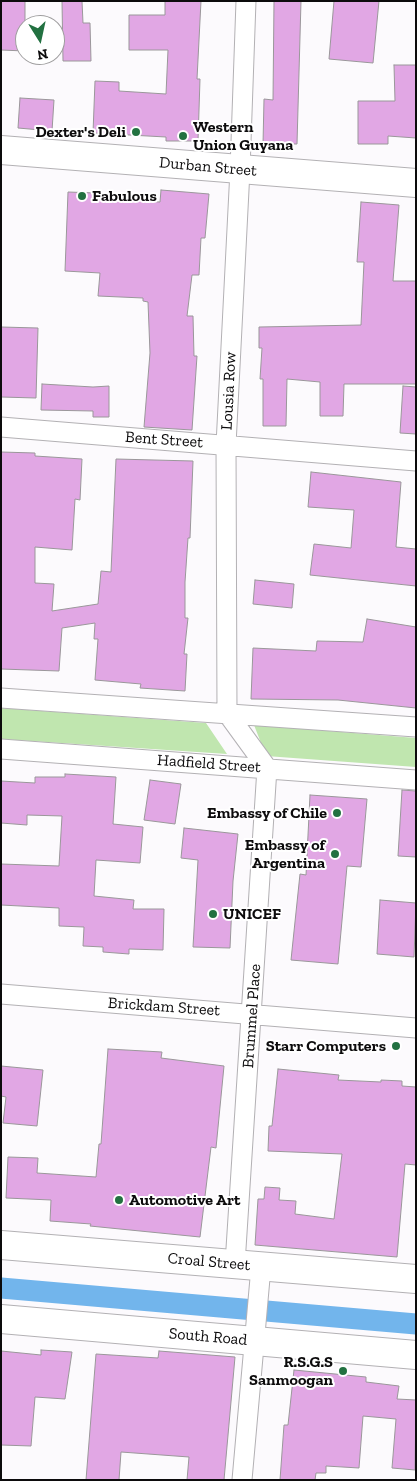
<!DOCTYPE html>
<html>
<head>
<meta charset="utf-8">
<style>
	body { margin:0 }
	#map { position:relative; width:417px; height:1481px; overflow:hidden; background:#fcfafd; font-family:"Zilla Slab",serif }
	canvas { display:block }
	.frame { position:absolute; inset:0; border:2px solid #0c0b0c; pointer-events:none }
	.north { position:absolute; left:15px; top:15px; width:50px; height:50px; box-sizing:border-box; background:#fff; border:1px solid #9e9d9e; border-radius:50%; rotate:170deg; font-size:14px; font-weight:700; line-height:20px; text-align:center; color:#0c0b0c }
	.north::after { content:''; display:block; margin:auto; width:18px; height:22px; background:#227141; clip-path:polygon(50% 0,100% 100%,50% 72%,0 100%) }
</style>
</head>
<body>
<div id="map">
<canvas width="417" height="1481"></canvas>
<div class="frame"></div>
<div class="north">N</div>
</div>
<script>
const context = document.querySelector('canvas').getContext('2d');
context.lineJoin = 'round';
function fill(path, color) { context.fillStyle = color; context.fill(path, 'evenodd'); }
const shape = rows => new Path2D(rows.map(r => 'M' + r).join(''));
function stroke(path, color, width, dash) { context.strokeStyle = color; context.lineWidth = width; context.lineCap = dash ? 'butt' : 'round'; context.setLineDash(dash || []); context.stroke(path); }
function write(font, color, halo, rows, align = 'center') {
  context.font = font + ' "Zilla Slab",serif'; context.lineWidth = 4; context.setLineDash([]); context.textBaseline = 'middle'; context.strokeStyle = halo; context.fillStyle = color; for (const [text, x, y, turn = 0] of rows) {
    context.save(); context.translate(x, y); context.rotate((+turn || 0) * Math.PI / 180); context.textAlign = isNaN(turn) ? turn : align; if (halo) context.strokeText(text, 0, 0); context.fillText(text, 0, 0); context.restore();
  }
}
const green = shape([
	[1,708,206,723,227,754,1,739],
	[254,725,416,738,416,767,266,756]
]);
const canal = shape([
	[1,1288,416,1324]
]);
const building = shape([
	[1,1,25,1,25,51,1,50,1,1],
	[62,1,82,1,83,23,90,23,91,61,63,61,62,1],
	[165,1,201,1,197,79,200,79,198,141,166,141,166,137,93,133,95,81,119,82,119,91,166,94,168,50,129,50,129,15,165,15,165,1],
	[274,1,301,1,297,144,263,144,264,99,273,100,274,1],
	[334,1,379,1,373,63,329,59,334,1],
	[394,65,416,65,416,138,388,136,388,144,358,144,358,101,395,101,394,65],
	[20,98,54,100,52,131,18,128,20,98],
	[161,190,209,194,205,238,201,238,199,275,192,275,187,316,193,316,194,356,197,356,192,430,144,427,150,353,148,302,143,301,143,298,98,296,100,273,65,271,68,192,96,193,96,198,160,202,161,190],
	[361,202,399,205,393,281,416,281,416,384,344,384,343,416,320,416,320,382,287,379,286,426,263,426,263,379,260,379,262,348,259,348,259,327,361,325,364,262,357,262,361,202],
	[1,327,38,328,36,398,1,397,1,327],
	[42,384,93,387,109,386,109,417,93,417,93,411,41,410,42,384],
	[403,386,416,387,416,434,400,433,403,386],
	[1,452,35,453,35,456,82,459,80,500,75,499,72,550,35,547,35,583,54,584,52,611,98,604,101,571,111,572,116,459,193,461,190,538,188,538,185,582,185,618,188,618,184,654,187,654,185,691,140,688,141,684,95,680,98,639,94,639,95,623,62,628,59,671,1,669,1,452],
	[311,472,401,482,396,547,416,549,416,586,310,575,314,544,351,548,354,510,308,507,311,472],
	[255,580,294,584,292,608,253,604,255,580],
	[367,619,416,627,416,708,338,700,251,699,253,648,316,651,317,641,363,642,367,619],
	[65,774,116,777,113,824,143,827,140,863,96,860,94,896,134,900,133,909,164,909,163,950,129,949,129,954,103,952,103,947,83,946,84,927,59,926,59,908,1,905,1,864,59,866,62,816,27,815,27,825,1,823,1,781,35,783,35,777,65,777,65,774],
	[150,780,181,784,175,824,144,820,150,780],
	[402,790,416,791,416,857,398,856,402,790],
	[310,795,367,799,361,867,347,866,338,964,291,960,300,874,306,875,310,795],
	[184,828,238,834,233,881,230,948,193,947,198,860,181,858,184,828],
	[380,900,416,903,414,957,377,954,380,900],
	[108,1049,162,1052,161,1058,224,1066,216,1148,211,1147,200,1237,90,1226,91,1224,50,1221,51,1200,6,1198,8,1157,38,1158,37,1173,96,1177,99,1144,101,1144,108,1049],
	[1,1066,43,1070,37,1126,3,1123,6,1097,1,1096,1,1066],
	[278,1069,339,1075,338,1080,381,1082,381,1080,402,1081,402,1086,416,1087,416,1165,405,1164,397,1257,255,1245,258,1199,264,1199,265,1187,280,1188,279,1200,296,1201,295,1214,334,1219,342,1154,268,1151,269,1126,272,1126,278,1069],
	[41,1350,72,1352,65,1399,35,1397,31,1446,1,1445,1,1351,41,1355,41,1350],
	[159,1351,235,1357,224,1480,187,1480,189,1457,121,1452,119,1480,86,1480,96,1354,158,1358,159,1351],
	[294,1370,366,1377,366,1382,399,1386,397,1399,416,1400,415,1470,392,1468,396,1419,363,1416,359,1468,326,1466,326,1473,316,1473,315,1480,280,1480,284,1425,288,1425,294,1370]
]);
const street = shape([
	[1,427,416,461],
	[1,698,416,727],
	[1,749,416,780],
	[1,994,416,1028],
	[235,1264,267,768,227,713,226,445,240,170,246,1],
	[242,1480,261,1267]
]);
const secondary = shape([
	[1,150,416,183],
	[1,1245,416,1279],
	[1,1319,416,1355]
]);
const markers = [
	[136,132,5,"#227141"],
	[183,136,5,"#227141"],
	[82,196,5,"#227141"],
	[337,813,5,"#227141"],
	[335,854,5,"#227141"],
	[213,914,5,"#227141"],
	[396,1046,5,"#227141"],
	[119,1200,5,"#227141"],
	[343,1371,5,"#227141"]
];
const poiNames = [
	["Western",193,127,"left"],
	["Union Guyana",193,145,"left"],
	["Dexter's Deli",126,132],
	["Fabulous",92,196,"left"],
	["Embassy of Chile",327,813],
	["Embassy of",325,845],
	["Argentina",325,863],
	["UNICEF",223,914,"left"],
	["Starr Computers",386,1046],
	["Automotive Art",129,1200,"left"],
	["R.S.G.S",333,1362],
	["Sanmoogan",333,1380]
];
const streetNames = [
	["Durban Street",208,167,5],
	["Lousia Row",229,391,-87],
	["Bent Street",164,440,4],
	["Hadfield Street",209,764,4],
	["Brickdam Street",164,1007,4],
	["Brummel Place",252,1016,-86],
	["Croal Street",209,1262,5],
	["South Road",208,1337,5]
];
fill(green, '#c0e6af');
stroke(canal, '#72b5ec', 21);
fill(building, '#e1a7e4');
stroke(building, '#9a979a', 1);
stroke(street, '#b3b1b4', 21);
stroke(secondary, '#b3b1b4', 30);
stroke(street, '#fff', 19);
stroke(secondary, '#fff', 28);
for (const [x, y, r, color] of markers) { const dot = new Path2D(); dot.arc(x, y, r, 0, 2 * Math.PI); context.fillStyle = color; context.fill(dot); stroke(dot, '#fff', 2); }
write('bold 16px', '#0c0b0c', '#fff', poiNames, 'right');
write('16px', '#0c0b0c', '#fff', streetNames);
</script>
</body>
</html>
